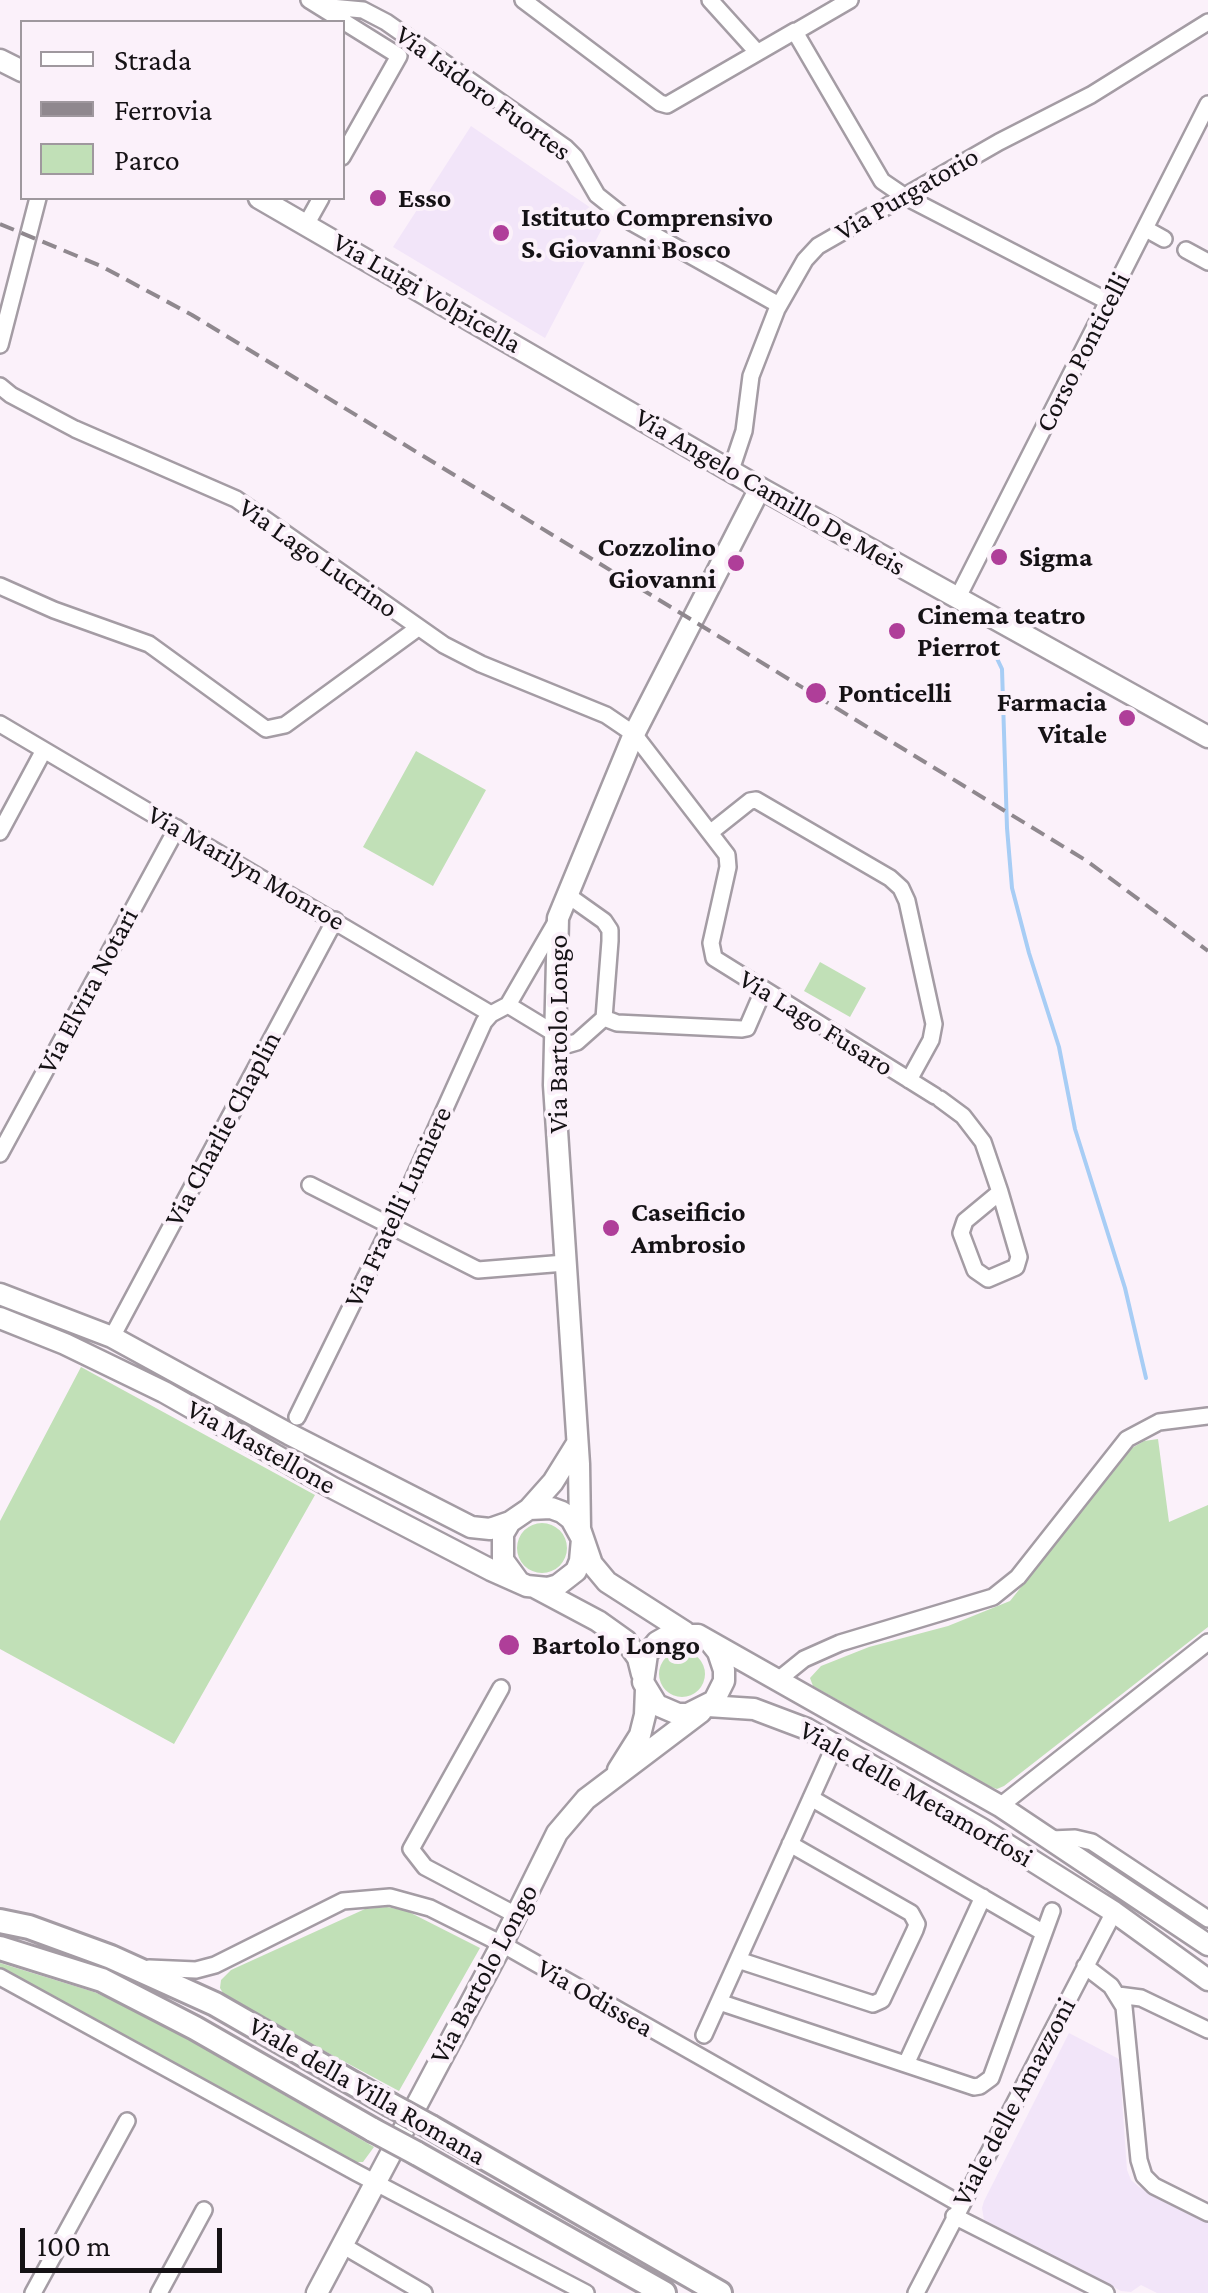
<!DOCTYPE html>
<html>
<head>
<meta charset="utf-8">
<style>
	body { margin:0 }
	#map { position:relative; width:1208px; height:2293px; overflow:hidden; background:#fbf1fa; font-family:"Crimson Pro",serif }
	canvas { display:block }
	.legend { position:absolute; left:20px; top:20px; width:325px; height:180px; box-sizing:border-box; background:#fbf1fa; border:2px solid #9f989e; margin:0; padding:12px 18px; list-style:none; font-size:30px; color:#151215 }
	.legend li { display:flex; align-items:center; gap:20px; height:50px }
	.legend b { width:50px; border:2px solid #9f989e }
	.scale { position:absolute; left:20px; top:2228px; width:202px; height:45px; box-sizing:border-box; border:5px solid #151215; border-top:0; padding-left:12px; font-size:30px; line-height:35px; white-space:nowrap; color:#151215; -webkit-text-stroke:8px #fbf1fa; paint-order:stroke }
</style>
</head>
<body>
<div id="map">
<canvas width="1208" height="2293"></canvas>
<ul class="legend">
<li><b style="height:12px;background:#fff"></b>Strada</li>
<li><b style="height:12px;background:#8f888e"></b>Ferrovia</li>
<li><b style="height:28px;background:#c1e0b7"></b>Parco</li>
</ul>
<div class="scale">100 m</div>
</div>
<script>
const context = document.querySelector('canvas').getContext('2d');
context.lineJoin = 'round';
function fill(path, color) { context.fillStyle = color; context.fill(path, 'evenodd'); }
const shape = rows => new Path2D(rows.map(r => 'M' + r).join(''));
function stroke(path, color, width, dash) { context.strokeStyle = color; context.lineWidth = width; context.lineCap = dash ? 'butt' : 'round'; context.setLineDash(dash || []); context.stroke(path); }
function write(font, color, halo, rows, align = 'center') {
  context.font = font + ' "Crimson Pro",serif'; context.lineWidth = 8; context.setLineDash([]); context.textBaseline = 'middle'; context.strokeStyle = halo; context.fillStyle = color; for (const [text, x, y, turn = 0] of rows) {
    context.save(); context.translate(x, y); context.rotate((+turn || 0) * Math.PI / 180); context.textAlign = isNaN(turn) ? turn : align; if (halo) context.strokeText(text, 0, 0); context.fillText(text, 0, 0); context.restore();
  }
}
const education = shape([
	[471,126,607,219,545,338,393,247],
	[1069,2033,1119,2059,1127,2170,1131,2180,1139,2187,1208,2222,1208,2293,1157,2293,1141,2285,1131,2292,1121,2291,984,2220,982,2208,984,2201]
]);
const green = shape([
	[416,751,486,790,433,886,363,847],
	[820,962,866,988,850,1017,804,991],
	[81,1367,315,1495,174,1744,0,1649,0,1521],
	[1158,1439,1169,1522,1208,1505,1208,1627,1004,1786,997,1789,991,1787,813,1686,810,1678,821,1666,869,1647,948,1626,1010,1601,1132,1448,1144,1441],
	'517 1548a25 25 0 1 1 50 0a25 25 0 1 1-50 0Z',
	'659 1674a23 23 0 1 1 46 0a23 23 0 1 1-46 0Z',
	[387,1907,407,1911,480,1948,399,2091,226,1998,220,1988,221,1980,231,1970,365,1909],
	[0,1963,94,1992,143,2013,374,2147,363,2162,350,2162,0,1967]
]);
const stream = shape([
	[992,648,1002,669,1007,828,1012,888,1029,953,1059,1047,1075,1129,1125,1288,1146,1378]
]);
const minor = shape([
	[309,0,399,56,342,157],
	[523,0,660,103,667,105,795,31],
	[710,0,757,52],
	[850,0,795,32,882,181,904,196,1109,302],
	[320,6,363,10,386,22,566,148,575,157,597,195,631,222,779,305],
	[307,223,321,198],
	[1146,229,1164,239],
	[1186,250,1208,262],
	[0,345,38,198],
	[0,386,11,395,75,429,236,499,444,645,481,664,606,715,634,734,727,855,728,867,711,943,714,958,935,1096],
	[731,470,744,431,751,376,777,309,805,260,818,246,999,142,1091,95,1208,22],
	[0,586,54,610,149,644,266,729,285,725,418,628],
	[957,599,1208,104],
	[0,724,491,1014],
	[0,832,44,750],
	[711,832,750,801,756,800,890,878,901,888,907,901,934,1024,931,1040,909,1080],
	[604,1018,617,1023,742,1029,747,1028,763,991],
	[554,1033,508,1005,556,922],
	[553,1049,577,1042,604,1018,610,941,610,930,604,921,566,894],
	[940,1099,963,1116,983,1142,1000,1192,1019,1257,1016,1267,988,1279,975,1270,961,1233,965,1221,1000,1192],
	[0,1154,177,828],
	[310,1185,478,1270,565,1263],
	[112,1337,335,920],
	[297,1417,406,1195,484,1022,491,1014,508,1005],
	[778,1680,804,1659,840,1643,993,1597,1018,1577,1127,1439,1159,1422,1208,1416],
	[501,1688,411,1849,425,1867,516,1915],
	[811,1798,1044,1933],
	[1000,1806,1208,1642],
	[1051,1839,1075,1838,1092,1842,1208,1919],
	[738,1960,873,2004,882,2000,915,1930,917,1924,911,1913,790,1844],
	[1085,1966,1111,1986,1124,2007,1139,2160,1144,2176,1154,2186,1208,2213],
	[149,1968,196,1970,215,1965,343,1901,390,1897,430,1908,502,1944,960,2204],
	[0,1977,357,2173,586,2293],
	[1118,1995,1141,1998,1208,2030],
	[719,2002,974,2087,980,2086,991,2078,1052,1911],
	[704,2035,835,1745],
	[906,2064,983,1897],
	[954,2216,1106,2293],
	[342,2245,424,2293],
	[33,2293,127,2121],
	[159,2293,204,2210],
	[916,2293,1114,1912]
]);
const tertiary = shape([
	[0,60,22,71],
	[259,198,760,488,1208,737],
	[0,1294,112,1337,289,1434,471,1527,490,1529,510,1522],
	[0,1318,65,1344,164,1392,333,1488,491,1570,527,1586,548,1588,558,1585,576,1571,580,1561,582,1539,571,1519,562,1512,551,1508,529,1509,510,1522,503,1534,503,1560,519,1582],
	[529,1509,553,1482,576,1445],
	[536,1588,598,1621,626,1641,638,1658,642,1674],
	[685,1632,607,1582,592,1564,580,1529,579,1464,554,1085,558,918,634,734,760,488],
	[710,1642,718,1652,724,1670,724,1681,714,1701,688,1714,678,1714,657,1705,643,1682,647,1654,657,1642,671,1634,698,1635,1000,1806,1208,1945],
	[708,1706,754,1709,807,1729,982,1829,1114,1912,1208,1980],
	[618,1770,640,1735,645,1715,646,1689],
	[317,2293,502,1944,557,1833,586,1799,701,1712]
]);
const secondary = shape([
	[0,1921,29,1927,111,1957,215,2004,389,2104],
	[0,1948,102,1980,195,2028,373,2130],
	[431,2127,720,2293],
	[416,2153,664,2293]
]);
const rail = shape([
	[0,224,101,266,192,315,1087,861,1208,951]
]);
const secondaryBridge = shape([
	[389,2104,431,2127],
	[373,2130,416,2153]
]);
const markers = [
	[378,198,10,"#af3e99"],
	[501,233,10,"#af3e99"],
	[999,557,10,"#af3e99"],
	[736,563,10,"#af3e99"],
	[897,631,10,"#af3e99"],
	[816,693,12,"#af3e99"],
	[1127,718,10,"#af3e99"],
	[611,1228,10,"#af3e99"],
	[509,1645,12,"#af3e99"]
];
const streetNames = [
	["Via Isidoro Fuortes",483,93,36],
	["Via Purgatorio",907,194,-30],
	["Via Luigi Volpicella",427,293,30],
	["Corso Ponticelli",1083,352,-63],
	["Via Angelo Camillo De Meis",770,492,30],
	["Via Lago Lucrino",318,558,35],
	["Via Marilyn Monroe",246,868,30],
	["Via Elvira Notari",88,991,-62],
	["Via Lago Fusaro",816,1023,32],
	["Via Bartolo Longo",558,1034,-90],
	["Via Charlie Chaplin",223,1129,-62],
	["Via Fratelli Lumiere",398,1207,-65],
	["Via Mastellone",261,1447,29],
	["Viale delle Metamorfosi",916,1794,30],
	["Via Bartolo Longo",484,1974,-62],
	["Via Odissea",595,1998,30],
	["Viale della Villa Romana",367,2091,30],
	["Viale delle Amazzoni",1014,2102,-62]
];
const poiNames = [
	["Esso",398,198],
	["Istituto Comprensivo",521,217],
	["S. Giovanni Bosco",521,249],
	["Cozzolino",716,547,"right"],
	["Giovanni",716,579,"right"],
	["Sigma",1019,557],
	["Cinema teatro",917,615],
	["Pierrot",917,647],
	["Ponticelli",838,693],
	["Farmacia",1107,702,"right"],
	["Vitale",1107,734,"right"],
	["Caseificio",631,1212],
	["Ambrosio",631,1244],
	["Bartolo Longo",532,1645]
];
fill(education, '#f2e5f9');
fill(green, '#c1e0b7');
stroke(stream, '#a7cdf5', 4);
stroke(minor, '#a49ca4', 20);
stroke(tertiary, '#a49ca4', 25);
stroke(secondary, '#a49ca4', 28);
stroke(minor, '#fff', 15);
stroke(tertiary, '#fff', 20);
stroke(secondary, '#fff', 22);
stroke(rail, '#8f888e', 4, [15, 8]);
stroke(secondaryBridge, '#a49ca4', 28, []);
stroke(secondaryBridge, '#fff', 22);
for (const [x, y, r, color] of markers) { const dot = new Path2D(); dot.arc(x, y, r, 0, 2 * Math.PI); context.fillStyle = color; context.fill(dot); stroke(dot, '#fbf1fa', 4); }
write('28px', '#151215', '#fbf1fa', streetNames);
write('bold 28px', '#151215', '#fbf1fa', poiNames, 'left');
</script>
</body>
</html>
